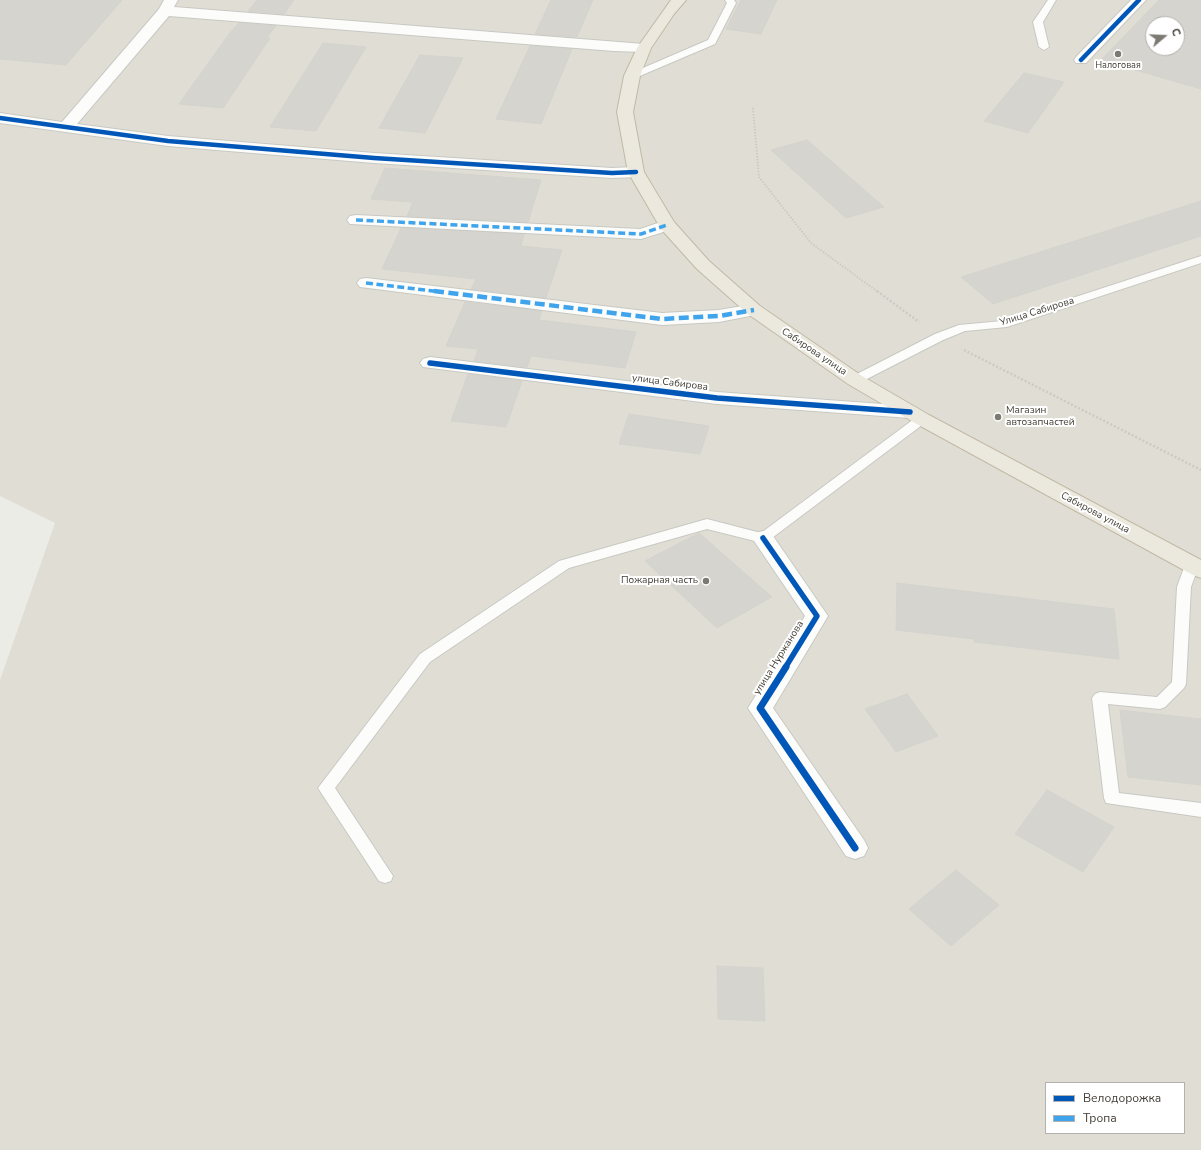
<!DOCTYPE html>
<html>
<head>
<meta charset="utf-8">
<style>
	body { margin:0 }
	#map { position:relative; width:1201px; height:1150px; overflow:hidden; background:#ecece7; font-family:"Nunito Sans",sans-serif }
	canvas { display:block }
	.legend { position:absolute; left:1045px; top:1082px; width:140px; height:52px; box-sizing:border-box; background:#fff; border:1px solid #b3b1ae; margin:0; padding:5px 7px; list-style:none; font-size:12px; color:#413d34 }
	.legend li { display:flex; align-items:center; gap:8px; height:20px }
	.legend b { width:20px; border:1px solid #b3b1ae }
	.north { position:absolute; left:1145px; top:16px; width:40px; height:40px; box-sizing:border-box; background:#fff; border:1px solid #b3b1ae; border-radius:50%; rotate:71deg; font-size:11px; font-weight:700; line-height:16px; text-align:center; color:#413d34 }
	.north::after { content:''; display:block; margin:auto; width:14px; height:18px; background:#7d7a73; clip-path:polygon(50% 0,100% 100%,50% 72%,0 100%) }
</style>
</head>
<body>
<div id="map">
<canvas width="1201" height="1150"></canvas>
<ul class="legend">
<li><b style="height:5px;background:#0057b8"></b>Велодорожка</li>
<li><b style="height:5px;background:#3fa4eb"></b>Тропа</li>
</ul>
<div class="north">С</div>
</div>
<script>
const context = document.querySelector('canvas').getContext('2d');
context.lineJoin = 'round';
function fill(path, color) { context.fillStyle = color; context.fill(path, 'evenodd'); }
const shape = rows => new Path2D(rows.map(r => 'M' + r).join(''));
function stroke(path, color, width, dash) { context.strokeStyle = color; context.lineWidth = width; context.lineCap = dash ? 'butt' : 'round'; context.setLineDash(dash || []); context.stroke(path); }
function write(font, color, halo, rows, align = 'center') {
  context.font = font + ' "Nunito Sans",sans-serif'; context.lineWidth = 4; context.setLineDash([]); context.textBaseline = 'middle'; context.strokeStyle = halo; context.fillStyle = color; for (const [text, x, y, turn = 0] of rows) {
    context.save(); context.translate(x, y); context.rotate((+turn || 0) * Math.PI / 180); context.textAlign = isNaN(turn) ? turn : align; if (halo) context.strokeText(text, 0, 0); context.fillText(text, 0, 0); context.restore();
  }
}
const residential = shape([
	[0,0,1201,0,1201,1150,0,1150,0,680,55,523,0,496],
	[1153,24,1177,24,1177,48,1153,48],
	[1046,1083,1184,1083,1184,1133,1046,1133]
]);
const building = shape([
	[0,0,122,0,66,65,0,59,0,0],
	[257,0,294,0,284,14,248,11,257,0],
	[551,0,593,0,577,37,535,34,551,0],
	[741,0,777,0,761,34,726,29,741,0],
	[1159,0,1201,0,1201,89,1101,60,1159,0],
	[1153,24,1177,24,1177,48,1153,48,1153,24],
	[239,23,276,26,267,37,270,38,223,108,179,104,229,34,239,23],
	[323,43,366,47,316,131,270,127,323,43],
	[530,46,572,49,541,124,496,119,530,46],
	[420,55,463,58,425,133,379,128,420,55],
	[1024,73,1064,82,1028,133,984,121,1024,73],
	[807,140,884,207,846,218,771,150,807,140],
	[385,168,541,180,528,222,407,216,413,202,371,199,385,168],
	[1201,201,1201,236,993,304,961,277,1201,201],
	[401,228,524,234,521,246,562,250,546,298,471,289,476,279,382,269,401,228],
	[465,302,542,311,539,320,636,332,625,368,531,356,527,367,474,361,478,349,446,346,465,302],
	[468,374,522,381,506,427,451,421,468,374],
	[629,414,709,426,700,454,619,444,629,414],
	[699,533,772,597,717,628,645,561,699,533],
	[897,583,1114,609,1119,659,974,642,974,639,896,630,897,583],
	[907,694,938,736,896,752,865,709,907,694],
	[1120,710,1201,719,1201,785,1128,777,1120,710],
	[1047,790,1114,827,1083,872,1015,834,1047,790],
	[956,870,999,905,951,946,909,909,956,870],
	[717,966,763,968,765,1021,718,1019,717,966]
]);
const pathFar1 = shape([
	[753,108,759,177,811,243,878,292]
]);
const path = shape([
	[877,291,919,322],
	[964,350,1201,470]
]);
const service = shape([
	[725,0,734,0,736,3,715,44,635,78,629,78,627,76,629,74,708,40,727,3,725,0],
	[1048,0,1056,0,1043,22,1049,47,1044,50,1039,47,1033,22,1048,0],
	[1201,256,1201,263,1007,327,965,331,943,340,859,383,855,384,849,380,851,377,935,334,959,325,1002,321,1201,256],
	[922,415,926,416,928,419,926,422,768,541,763,543,707,529,569,568,430,662,335,788,393,876,391,881,385,883,379,881,318,788,420,654,559,561,707,519,761,533,918,416,922,415],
	[1192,560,1197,562,1199,565,1191,587,1186,684,1184,688,1165,707,1160,709,1108,704,1119,793,1201,803,1201,817,1106,803,1104,798,1092,698,1095,694,1100,692,1157,697,1172,682,1177,587,1185,565,1187,562,1192,560]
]);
const minor = shape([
	[164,0,178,0,174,7,644,44,649,45,651,48,649,51,644,52,614,51,169,16,77,124,168,136,374,153,612,168,636,167,642,169,644,172,642,175,636,177,612,178,374,163,168,146,0,123,0,113,62,122,159,9,164,0],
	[1131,0,1146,0,1086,63,1076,63,1074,60,1076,57,1131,0],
	[356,215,640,229,667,220,673,221,676,225,673,229,641,239,350,224,347,220,350,216,356,215],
	[366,278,662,313,719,310,754,304,760,306,763,310,760,314,719,322,662,325,360,287,357,283,360,279,366,278],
	[430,357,717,392,910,406,917,408,920,412,917,416,910,418,717,404,423,367,420,363,423,359,430,357],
	[763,531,771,533,828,616,773,708,864,840,868,848,864,856,855,859,846,856,748,708,805,616,752,538,755,533,763,531]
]);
const trunk = shape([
	[671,0,686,0,674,14,651,48,640,76,633,112,644,172,674,222,709,261,760,306,862,376,929,415,1201,560,1201,578,1193,575,915,423,848,384,748,314,697,269,661,229,628,172,617,112,624,76,637,48,671,0]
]);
const quietFar1 = shape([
	[356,220,641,234,667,225],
	[366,283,442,292]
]);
const quiet = shape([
	[434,291,662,319,719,316,754,310]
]);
const cyclewayFar2 = shape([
	[1081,60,1139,0],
	[0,118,168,141,374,158,612,173,636,172]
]);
const cyclewayFar1 = shape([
	[430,363,717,398,910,412],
	[763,538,817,616,785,668]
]);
const cycleway = shape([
	[786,667,760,708,855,848]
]);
const markers = [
	[1118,54,4,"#7d7a73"],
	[998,417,4,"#7d7a73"],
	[706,581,4,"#7d7a73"]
];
const farPoinames = [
	["Налоговая",1118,66]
];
const streetNames = [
	["Улица Сабирова",1037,312,-17],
	["Сабирова улица",814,352,34],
	["улица Сабирова",670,383,7],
	["Сабирова улица",1095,513,28],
	["улица Нуржанова",779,658,-58]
];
const poiNames = [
	["Магазин",1006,411],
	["автозапчастей",1006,423],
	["Пожарная часть",698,581,"right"]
];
fill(residential, '#e0ded4');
fill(building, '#d5d4cf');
stroke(building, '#d4d3cd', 1);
stroke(service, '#c8c8c3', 2);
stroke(minor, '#c8c8c3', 2);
stroke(trunk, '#c1b9a5', 2);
stroke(pathFar1, '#cbcac6', 2, [1.5, 1.5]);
stroke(path, '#cbcac6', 2.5, [2, 2]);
fill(service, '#fcfcfb');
fill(minor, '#fcfcfb');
fill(trunk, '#ebe8de');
stroke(quietFar1, '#3fa4eb', 3.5, [7, 3.5]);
stroke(quiet, '#3fa4eb', 4.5, [10, 4.5]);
stroke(cyclewayFar2, '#0057b8', 4.5);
stroke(cyclewayFar1, '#0057b8', 5.5);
stroke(cycleway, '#0057b8', 7);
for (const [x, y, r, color] of markers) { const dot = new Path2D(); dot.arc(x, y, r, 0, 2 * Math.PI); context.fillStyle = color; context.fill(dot); stroke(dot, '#fff', 1.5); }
write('9px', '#413d34', '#fff', farPoinames);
write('10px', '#413d34', '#fff', streetNames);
write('10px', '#413d34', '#fff', poiNames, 'left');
</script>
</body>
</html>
